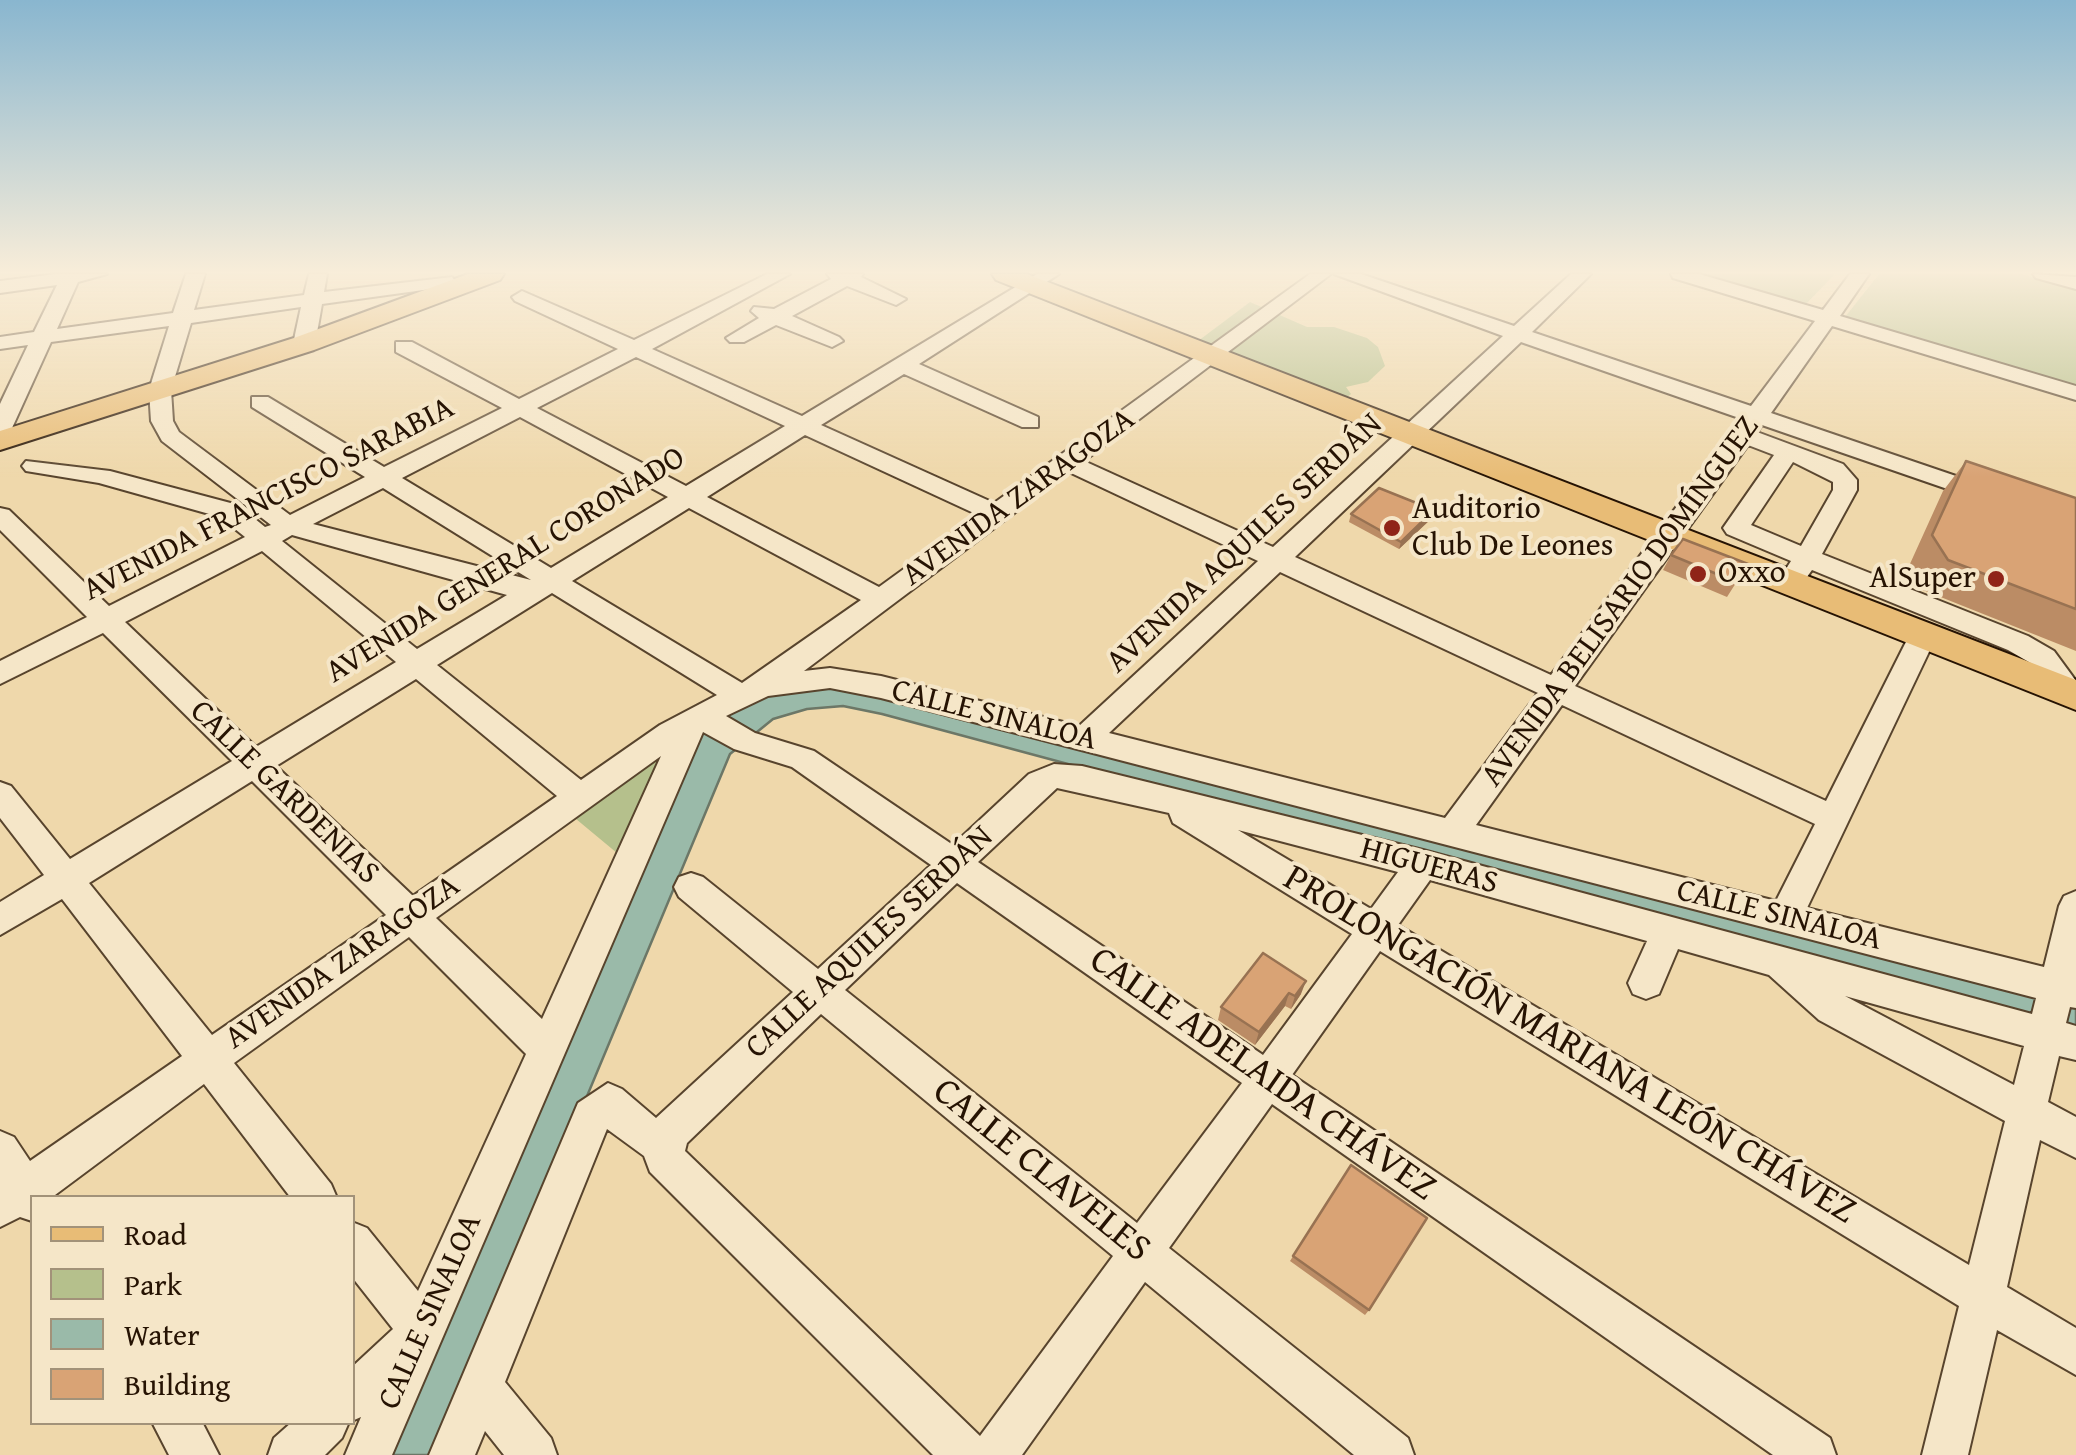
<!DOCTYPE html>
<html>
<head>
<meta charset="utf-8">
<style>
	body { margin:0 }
	#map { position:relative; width:2076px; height:1455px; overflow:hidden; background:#efd8ab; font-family:"Gentium Book Plus",serif }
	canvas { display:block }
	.legend { position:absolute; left:30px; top:1195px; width:325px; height:230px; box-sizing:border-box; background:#f5e6c8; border:2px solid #a29279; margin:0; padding:12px 18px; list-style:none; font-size:30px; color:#261303 }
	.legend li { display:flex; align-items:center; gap:20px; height:50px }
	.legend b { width:50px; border:2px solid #a29279 }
</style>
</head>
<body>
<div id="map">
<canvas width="2076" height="1455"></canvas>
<ul class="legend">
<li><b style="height:12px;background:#e8bc76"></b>Road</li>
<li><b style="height:28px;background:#b5c08c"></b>Park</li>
<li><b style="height:28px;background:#9abaa9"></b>Water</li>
<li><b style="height:28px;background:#d9a375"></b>Building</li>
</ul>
</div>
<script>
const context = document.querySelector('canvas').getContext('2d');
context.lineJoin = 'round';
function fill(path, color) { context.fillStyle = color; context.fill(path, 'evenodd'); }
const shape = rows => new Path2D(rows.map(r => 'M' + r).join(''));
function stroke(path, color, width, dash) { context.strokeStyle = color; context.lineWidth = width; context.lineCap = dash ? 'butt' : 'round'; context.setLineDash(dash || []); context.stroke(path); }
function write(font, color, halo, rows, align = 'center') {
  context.font = font + ' "Gentium Book Plus",serif'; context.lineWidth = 8; context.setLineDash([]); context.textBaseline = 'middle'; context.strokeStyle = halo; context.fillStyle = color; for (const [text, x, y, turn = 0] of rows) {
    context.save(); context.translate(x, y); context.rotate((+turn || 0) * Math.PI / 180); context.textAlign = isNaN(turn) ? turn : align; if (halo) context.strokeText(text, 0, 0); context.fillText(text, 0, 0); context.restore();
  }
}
const green = shape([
	[1701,274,1835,274,1806,304],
	[1879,274,2021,274,2076,289,2076,389,1845,317],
	[1250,302,1307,327,1334,327,1367,338,1378,347,1385,366,1368,382,1346,387,1351,394,1334,408,1186,350],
	[687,727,629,863,564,809]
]);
const water = shape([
	[850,685,2076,1000,2076,1035,882,714,843,706,807,709,773,719,730,754,437,1455,381,1455,698,735,719,718,775,691,850,685]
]);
const minor = shape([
	[56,274,107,274,78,282,57,329,173,313,186,274,205,274,194,310,304,295,309,274,327,274,324,292,452,277,455,281,445,287,322,304,315,344,304,350,293,344,301,307,191,323,171,390,173,421,179,432,290,515,365,477,252,407,252,397,268,397,384,467,502,408,396,352,396,342,412,342,519,399,618,349,515,301,512,297,522,291,634,340,767,274,790,274,652,349,802,416,1037,274,1059,274,919,364,1038,417,1038,427,1022,427,904,374,821,425,994,503,1310,274,1331,274,1084,461,1273,547,1503,336,1334,274,1361,274,1514,326,1571,274,1591,274,1532,332,1751,406,1815,321,1673,278,1671,274,1699,274,1823,310,1850,274,1869,274,1840,316,2076,386,2076,400,1832,326,1771,413,1997,490,2000,495,1997,500,1988,503,1762,425,1757,432,1843,464,1857,480,1857,490,1822,554,2028,636,2054,651,2076,681,2076,703,2060,702,2034,665,2008,650,1812,570,1804,581,1786,581,1782,575,1791,561,1727,534,1723,528,1774,455,1748,445,1575,686,1826,801,1913,628,1933,628,1937,635,1807,908,2044,967,2059,906,2064,896,2076,891,2076,1008,2070,1007,2066,1023,2076,1026,2076,1060,2059,1056,2048,1102,2076,1117,2076,1158,2040,1140,2007,1287,2076,1328,2076,1375,1997,1330,1968,1455,1922,1455,1959,1306,1380,951,1292,1075,1830,1438,1836,1455,1773,1455,1272,1104,1169,1248,1408,1438,1414,1455,1354,1455,1145,1282,1022,1455,933,1455,650,1172,644,1156,607,1129,505,1382,551,1438,557,1455,504,1455,485,1431,475,1455,429,1455,578,1103,608,1083,622,1089,656,1118,793,992,679,897,674,887,679,877,691,873,703,877,818,969,931,865,792,767,734,749,703,732,392,1455,345,1455,361,1417,352,1421,352,1367,393,1329,352,1277,352,1222,367,1228,418,1291,526,1054,409,937,234,1063,331,1184,337,1198,291,1198,204,1084,51,1198,32,1198,32,1221,20,1217,0,1227,0,1131,14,1137,30,1161,182,1056,62,899,0,935,0,902,44,875,0,818,0,782,11,786,70,859,232,761,103,633,0,684,0,661,87,617,0,530,0,508,9,510,109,606,245,537,220,517,99,483,26,471,22,466,26,461,110,471,238,505,265,527,271,525,162,441,151,421,149,390,169,326,51,342,12,428,0,435,0,404,28,345,0,349,0,337,34,332,57,285,0,293,0,281,56,274],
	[1521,342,1742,419,1551,675,1295,557,1521,342],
	[636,357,785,426,686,486,537,408,636,357],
	[520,417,668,497,551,568,402,478,520,417],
	[805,435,978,515,879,587,707,497,805,435],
	[1793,462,1833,482,1833,490,1801,546,1751,525,1793,462],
	[1069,472,1258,561,1079,726,881,676,830,668,804,671,1069,472],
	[383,488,531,580,313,524,383,488],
	[689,508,861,600,742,683,572,581,689,508],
	[292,535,507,595,417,649,282,541,292,535],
	[262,551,396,662,256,747,125,622,262,551],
	[1280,572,1538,693,1445,818,1109,733,1280,572],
	[552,593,717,695,660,725,581,780,437,665,552,593],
	[416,679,557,796,413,896,276,766,416,679],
	[830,688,881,698,2036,998,2032,1014,1423,850,1082,766,1054,764,1029,774,953,845,814,751,755,733,726,716,768,696,830,688],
	[1562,705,1815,824,1776,901,1476,825,1562,705],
	[661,756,542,1019,436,918,661,756],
	[252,781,386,915,212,1035,89,883,252,781],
	[1057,788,1169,813,1173,823,1352,934,1263,1055,978,862,1057,788],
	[1238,830,1398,872,1371,909,1238,830],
	[1430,880,1647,941,1628,983,1633,994,1646,999,1659,994,1678,949,1769,975,1819,1020,2005,1121,1969,1265,1398,925,1430,880],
	[957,883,1242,1083,1137,1223,845,990,957,883],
	[1845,996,2024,1046,2014,1085,1845,996],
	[821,1014,1113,1256,980,1436,685,1151,687,1143,821,1014],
	[827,274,863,274,861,277,906,299,896,305,847,286,792,316,839,337,843,341,832,347,776,325,744,342,730,342,726,338,759,318,751,311,754,307,774,309,831,279,827,274],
	[2033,274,2076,277,2076,289,2036,278,2033,274],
	[152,1422,202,1422,219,1455,169,1455,152,1422],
	[292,1422,349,1422,342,1438,325,1455,268,1455,274,1438,292,1422]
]);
const major = shape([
	[468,274,504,274,500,280,314,350,0,450,0,431,294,338,468,274],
	[992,274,1027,274,2076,680,2076,710,996,280,992,274]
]);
const wall = shape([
	[1966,461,2076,498,2076,651,1923,590,1909,566,1943,491],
	[1351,514,1432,518,1399,549,1349,522],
	[1671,555,1748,564,1727,597,1663,570],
	[1263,953,1301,994,1291,1009,1285,1006,1255,1045,1218,1020,1221,1007],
	[1351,1165,1369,1310,1365,1315,1290,1261]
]);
const shadedWall = shape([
	[1434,510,1432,518,1399,549,1401,542],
	[1306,981,1301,994,1291,1009,1295,996],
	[1289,993,1285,1006,1255,1045,1259,1032]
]);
const building = shape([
	[1966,461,2076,498,2076,609,1948,560,1932,535,1966,461],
	[1379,488,1434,510,1401,542,1351,514,1379,488],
	[1683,539,1748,564,1736,582,1671,555,1683,539],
	[1263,953,1306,981,1295,996,1289,993,1259,1032,1221,1007,1263,953],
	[1351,1165,1427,1218,1369,1310,1293,1256,1351,1165]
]);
const markers = [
	[1392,528,10,"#8f2418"],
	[1698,574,10,"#8f2418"],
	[1996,579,10,"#8f2418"]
];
const streetNames = [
	["AVENIDA ZARAGOZA",1019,498,-36],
	["AVENIDA FRANCISCO SARABIA",269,500,-27],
	["AVENIDA AQUILES SERDÁN",1245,544,-43],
	["AVENIDA GENERAL CORONADO",506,566,-32],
	["AVENIDA BELISARIO DOMÍNGUEZ",1621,602,-54],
	["CALLE SINALOA",994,716,14],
	["CALLE GARDENIAS",284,793,44],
	["HIGUERAS",1429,867,15],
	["CALLE SINALOA",1779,916,14],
	["CALLE AQUILES SERDÁN",870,943,-43],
	["AVENIDA ZARAGOZA",343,963,-35],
	["CALLE SINALOA",431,1312,-66]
];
const poiNames = [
	["Auditorio",1412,510],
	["Club De Leones",1412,547],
	["Oxxo",1718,574],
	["AlSuper",1976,579,"right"]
];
const nearStreetnames = [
	["PROLONGACIÓN MARIANA LEÓN CHÁVEZ",1569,1046,31],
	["CALLE ADELAIDA CHÁVEZ",1262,1075,35],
	["CALLE CLAVELES",1041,1171,39]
];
fill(green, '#b5c08c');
fill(water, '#9abaa9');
stroke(water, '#6c7767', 2.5);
stroke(minor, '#58442d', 4);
stroke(major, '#261303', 4);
fill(minor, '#f5e6c8');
fill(major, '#e8bc76');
fill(wall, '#bb8c65');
fill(shadedWall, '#987252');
fill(building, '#d9a375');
stroke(building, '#987252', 2.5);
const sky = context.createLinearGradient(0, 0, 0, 477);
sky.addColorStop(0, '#89b6cf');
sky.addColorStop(0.57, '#f8edd9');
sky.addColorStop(1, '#f8edd900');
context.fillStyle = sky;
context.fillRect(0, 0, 2076, 477);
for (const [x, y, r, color] of markers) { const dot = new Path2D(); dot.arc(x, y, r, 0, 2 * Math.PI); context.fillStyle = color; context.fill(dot); stroke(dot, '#f5e6c8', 4); }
write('32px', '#261303', '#f5e6c8', streetNames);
write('32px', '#261303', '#f5e6c8', poiNames, 'left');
write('38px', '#261303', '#f5e6c8', nearStreetnames);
</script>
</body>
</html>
